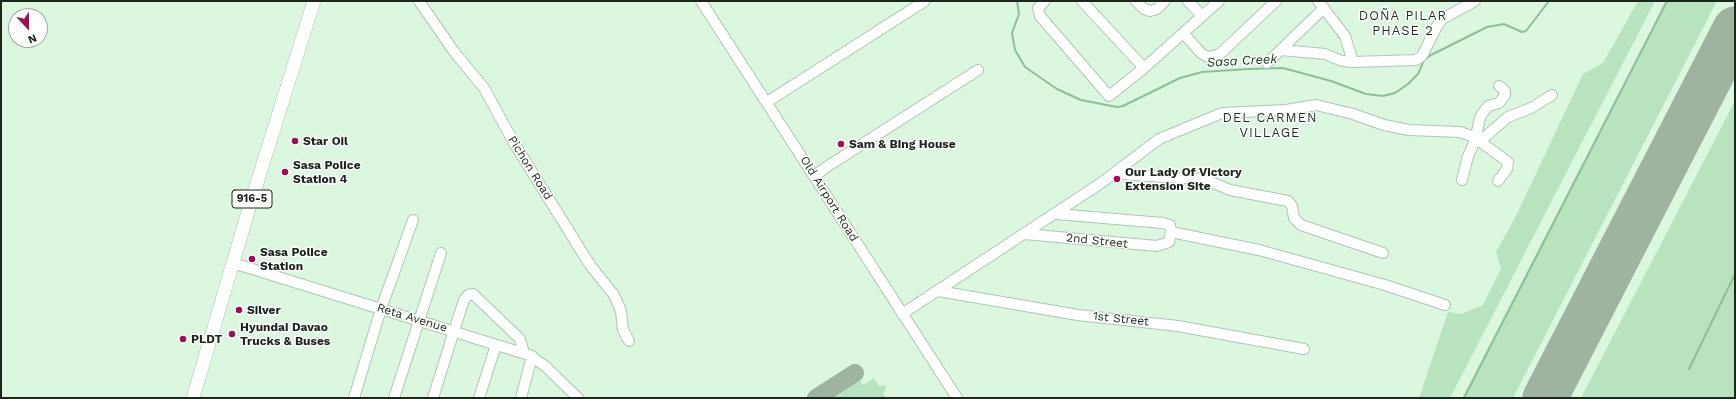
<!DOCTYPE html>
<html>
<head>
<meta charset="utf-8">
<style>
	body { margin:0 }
	#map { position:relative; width:1736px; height:399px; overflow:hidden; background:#dbf7df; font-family:"Work Sans",sans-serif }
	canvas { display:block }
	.frame { position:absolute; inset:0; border:2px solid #1c261d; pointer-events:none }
	.north { position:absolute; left:8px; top:8px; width:40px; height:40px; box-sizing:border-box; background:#fff; border:1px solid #a4a8a5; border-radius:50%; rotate:158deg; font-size:11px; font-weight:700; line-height:16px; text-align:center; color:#1c261d }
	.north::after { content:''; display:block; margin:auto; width:14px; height:18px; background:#9f0d54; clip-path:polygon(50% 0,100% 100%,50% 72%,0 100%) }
</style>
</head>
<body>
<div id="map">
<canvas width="1736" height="399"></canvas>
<div class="frame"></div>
<div class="north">N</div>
</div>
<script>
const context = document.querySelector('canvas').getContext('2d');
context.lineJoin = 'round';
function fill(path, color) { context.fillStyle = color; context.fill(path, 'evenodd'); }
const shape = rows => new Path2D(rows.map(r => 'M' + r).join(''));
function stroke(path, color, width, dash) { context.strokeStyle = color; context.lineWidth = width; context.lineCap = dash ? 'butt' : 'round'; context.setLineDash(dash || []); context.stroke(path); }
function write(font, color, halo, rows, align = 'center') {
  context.font = font + ' "Work Sans",sans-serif'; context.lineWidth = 3; context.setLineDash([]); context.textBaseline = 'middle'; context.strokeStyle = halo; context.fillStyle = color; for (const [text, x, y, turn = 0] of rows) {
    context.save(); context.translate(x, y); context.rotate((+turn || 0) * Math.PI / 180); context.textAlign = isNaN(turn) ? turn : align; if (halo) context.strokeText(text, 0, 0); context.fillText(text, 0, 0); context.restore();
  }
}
const green = shape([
	[1638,1,1655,1,1450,398,1419,398,1448,312,1461,314,1483,305,1501,269,1496,252,1515,218,1583,74,1603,63],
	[1666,1,1717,1,1513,398,1462,398],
	[1735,101,1735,398,1581,398],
	[854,377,858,378,863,385,874,378,879,386,885,385,886,388,883,394,886,398,821,398]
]);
const stream = shape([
	[1017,1,1019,14,1012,33,1015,50,1025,67,1057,89,1081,100,1117,107,1123,106,1180,78,1202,72,1249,69,1283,68,1331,81,1366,94,1383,96,1395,93,1408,84,1418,74,1424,60,1431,55,1487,27,1504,24,1522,32,1526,31,1549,1],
	[1689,369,1735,274],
	[1464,398,1667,1]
]);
const taxiway = shape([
	[1715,67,1723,58,1735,51],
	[816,398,855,373]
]);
const runway = shape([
	[1545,398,1735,29]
]);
const minor = shape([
	[419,1,455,53,484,88,514,143,590,265,614,295,621,311,623,330,629,341],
	[701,1,957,398],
	[1045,1,1038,8,1040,16,1109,96,1144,68,1219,1],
	[1082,1,1144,68],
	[1136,1,1144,9,1150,11,1157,9,1165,1],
	[1188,1,1202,16],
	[1318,1,1345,36,1353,62],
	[1183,33,1201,53,1208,57,1214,56,1221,53,1276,1],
	[1281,50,1325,54,1342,61,1353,62,1416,60,1422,56,1437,26,1442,19,1475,1],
	[1267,63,1324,8],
	[767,102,925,1],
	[1475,137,1477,132,1480,117,1488,106,1499,103,1505,95,1505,91,1499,86],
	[1479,142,1508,117,1531,108,1552,95],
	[1117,172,1131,175,1204,179,1230,190,1288,201,1292,206,1294,218,1301,225,1383,253],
	[815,176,825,168,978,70],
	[1462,180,1468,156,1476,139],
	[1171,232,1259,250,1385,285,1445,305],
	[1025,234,1157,246,1169,242,1171,232,1170,225,1163,223,1056,214],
	[233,263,529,355,545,366,578,398],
	[938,291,1078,315,1178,326,1304,349],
	[902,314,1101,183,1159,139,1222,113,1286,110,1316,105,1353,114,1384,125,1409,130,1460,132,1474,137,1508,162,1507,169,1498,181],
	[354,398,381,309,413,220],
	[394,398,441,253],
	[433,398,454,331,464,300,468,295,473,294,520,339,524,353],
	[479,398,496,345],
	[521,398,532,356]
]);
const major = shape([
	[193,398,250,205,314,1]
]);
const markers = [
	[295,141,4,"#9f0d54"],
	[841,144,4,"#9f0d54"],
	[285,172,4,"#9f0d54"],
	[1117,179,4,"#9f0d54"],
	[252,259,4,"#9f0d54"],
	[239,310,4,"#9f0d54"],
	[232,334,4,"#9f0d54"],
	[183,339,4,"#9f0d54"]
];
const shields = [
	[252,199,40]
];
const shieldNames = [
	["916-5",252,199]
];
const poiNames = [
	["Star Oil",303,141],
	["Sam & Bing House",849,144],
	["Sasa Police",293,165],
	["Station 4",293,179],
	["Our Lady Of Victory",1125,172],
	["Extension Site",1125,186],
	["Sasa Police",260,252],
	["Station",260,266],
	["Silver",247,310],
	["Hyundai Davao",240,327],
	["Trucks & Buses",240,341],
	["PLDT",191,339]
];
const streetNames = [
	["Pichon Road",530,168,58],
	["Old Airport Road",829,199,58],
	["2nd Street",1097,241,6],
	["Reta Avenue",412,318,17],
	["1st Street",1121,319,6]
];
const neighbourhoodNames = [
	["DOÑA PILAR",1403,16],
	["PHASE 2",1403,31],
	["DEL CARMEN",1270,118],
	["VILLAGE",1270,133]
];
const waterNames = [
	["Sasa Creek",1242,61,-3]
];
fill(green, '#b7e3bf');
stroke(stream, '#8ebf97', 2);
stroke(taxiway, '#9eb4a1', 18);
stroke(runway, '#9eb4a1', 45);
stroke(minor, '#adc8b1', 12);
stroke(major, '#adc8b1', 14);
stroke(minor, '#fff', 10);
stroke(major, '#fff', 13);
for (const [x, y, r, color] of markers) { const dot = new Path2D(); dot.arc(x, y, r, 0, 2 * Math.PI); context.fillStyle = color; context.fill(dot); stroke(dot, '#fff', 1.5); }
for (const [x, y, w] of shields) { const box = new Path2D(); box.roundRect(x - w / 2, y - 9, w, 18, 3); context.fillStyle = '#fff'; context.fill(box); stroke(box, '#1c261d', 1); }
write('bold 11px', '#1c261d', null, shieldNames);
write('bold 12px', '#1c261d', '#fff', poiNames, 'left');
write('12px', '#1c261d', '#fff', streetNames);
context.letterSpacing = '1px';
write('13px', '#1b3220', '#fff', neighbourhoodNames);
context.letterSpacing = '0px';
write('italic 13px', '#10351b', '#fff', waterNames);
</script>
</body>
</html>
